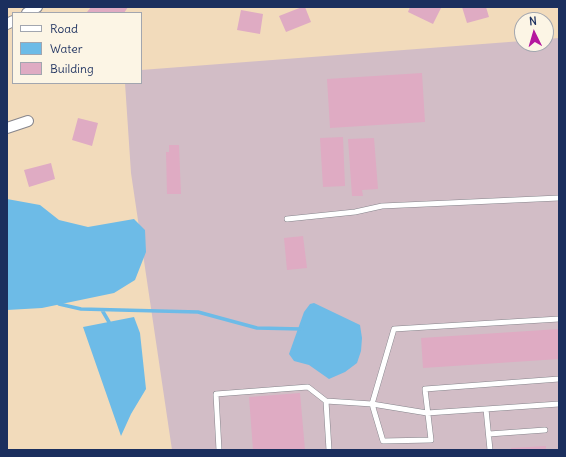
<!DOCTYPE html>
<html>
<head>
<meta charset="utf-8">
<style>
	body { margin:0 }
	#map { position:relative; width:566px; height:457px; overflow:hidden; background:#f2dbbb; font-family:Delius,sans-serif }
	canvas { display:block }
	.frame { position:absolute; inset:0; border:8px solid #1b2f5e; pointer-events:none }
	.legend { position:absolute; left:12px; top:12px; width:130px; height:72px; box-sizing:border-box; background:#fcf5e5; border:1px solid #a2a6af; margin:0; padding:5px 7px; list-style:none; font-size:12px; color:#1b2f5e }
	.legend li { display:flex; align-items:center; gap:8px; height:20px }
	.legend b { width:20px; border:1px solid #a2a6af }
	.north { position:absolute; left:514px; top:12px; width:40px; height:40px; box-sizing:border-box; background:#fcf5e5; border:1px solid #a2a6af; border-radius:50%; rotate:355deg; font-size:11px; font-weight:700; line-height:16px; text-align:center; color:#1b2f5e }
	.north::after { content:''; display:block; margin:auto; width:14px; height:18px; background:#b5179e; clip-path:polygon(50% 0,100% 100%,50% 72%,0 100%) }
</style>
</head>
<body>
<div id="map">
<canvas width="566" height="457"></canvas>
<div class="frame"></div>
<ul class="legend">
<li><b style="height:5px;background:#fff"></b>Road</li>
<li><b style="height:11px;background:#6dbbe7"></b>Water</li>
<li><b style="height:11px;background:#dfabc3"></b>Building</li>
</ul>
<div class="north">N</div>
</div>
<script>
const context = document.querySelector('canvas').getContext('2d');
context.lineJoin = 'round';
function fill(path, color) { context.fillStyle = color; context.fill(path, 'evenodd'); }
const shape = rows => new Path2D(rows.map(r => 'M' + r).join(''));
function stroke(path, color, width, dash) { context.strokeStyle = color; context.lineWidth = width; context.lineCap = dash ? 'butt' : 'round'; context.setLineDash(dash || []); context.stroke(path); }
const industrial = shape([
	[559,38,559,450,172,450,131,173,125,83,141,83,141,70,522,41,522,44,546,44,546,39]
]);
const water = shape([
	[7,199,40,205,59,220,88,227,134,219,145,230,146,252,135,280,114,293,42,308,7,310],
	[314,303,360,325,362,338,361,351,357,363,345,372,329,379,309,365,294,361,289,354,304,312,310,304],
	[134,317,140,333,146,389,131,414,121,436,83,327]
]);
const stream = shape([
	[59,304,81,309,198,312,257,328,302,329],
	[102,310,109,322]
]);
const building = shape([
	[91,7,128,7,124,13,89,13,87,12],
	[302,7,305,7,311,22,286,32,279,16],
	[410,7,439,7,441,8,433,24,408,12],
	[462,7,486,7,489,17,467,23],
	[241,10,263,14,260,34,237,30],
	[422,73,425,122,330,128,327,79],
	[78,118,98,123,92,146,72,140],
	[343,137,345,186,323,187,320,138],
	[374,138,378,189,362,190,363,196,352,196,348,139],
	[169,145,179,145,181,194,167,194,166,152,169,152],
	[51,163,55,179,29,187,24,170],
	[303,236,307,268,287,270,284,238],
	[559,329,559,359,423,368,421,338],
	[300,393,305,450,253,450,249,397],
	[546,446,546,450,511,450,511,448]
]);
const lane = shape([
	[287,219,355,212,382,206,559,198],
	[559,319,394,329,372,404,383,441,431,440,425,389,559,379],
	[326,401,329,450],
	[486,409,490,450],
	[489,434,545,430],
	[219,450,216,394,308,387,326,401,372,404,427,413,559,404]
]);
const street = shape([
	[27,13,37,7],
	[7,24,13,21],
	[7,128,28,121]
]);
fill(industrial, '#d2bdc6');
fill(water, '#6dbbe7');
stroke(stream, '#6dbbe7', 3.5);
fill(building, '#dfabc3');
stroke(lane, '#86858c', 6);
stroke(street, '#86858c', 12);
stroke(lane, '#fff', 5);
stroke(street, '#fff', 10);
</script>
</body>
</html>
